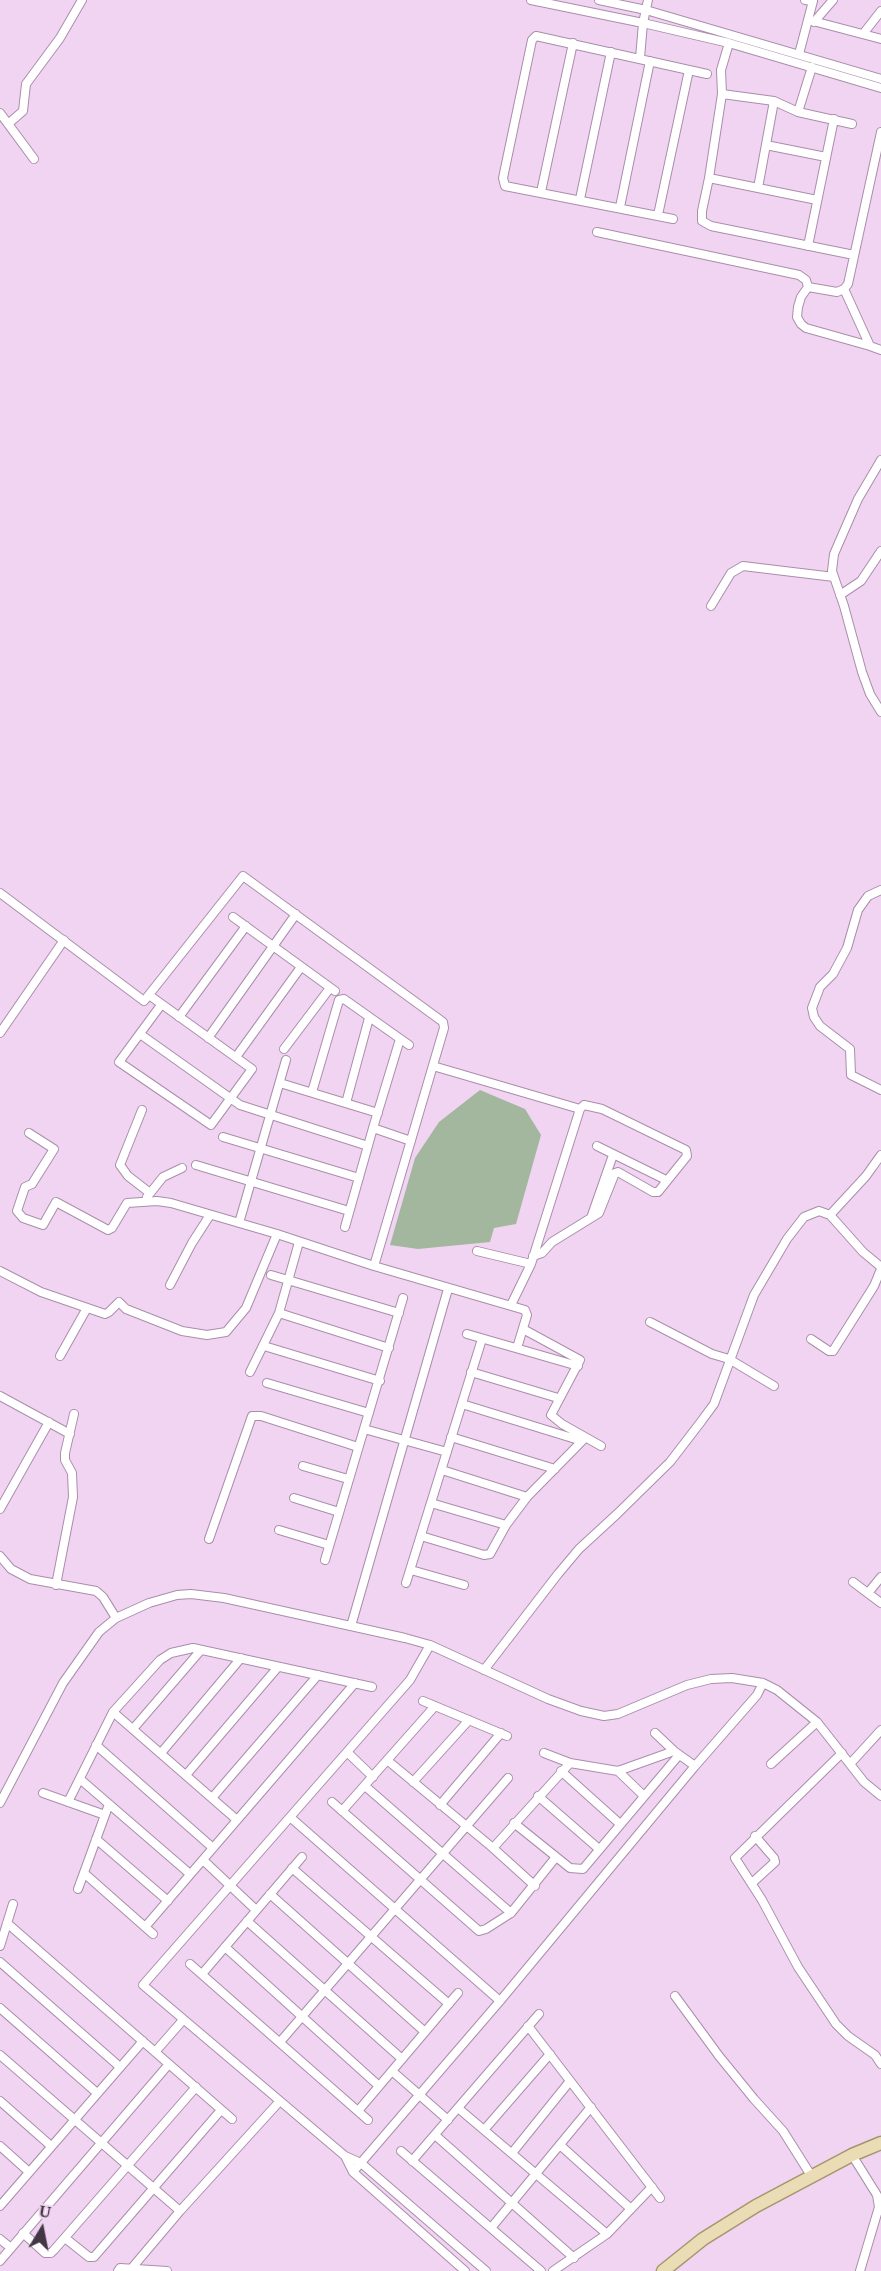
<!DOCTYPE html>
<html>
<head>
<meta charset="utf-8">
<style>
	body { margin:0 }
	#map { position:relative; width:881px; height:2271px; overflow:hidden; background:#f1d4f2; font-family:"PT Serif",serif }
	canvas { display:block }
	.north { position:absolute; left:12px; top:2199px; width:60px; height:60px; -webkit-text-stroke:4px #f1d4f2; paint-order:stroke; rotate:10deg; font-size:16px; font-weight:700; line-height:24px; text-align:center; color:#423742 }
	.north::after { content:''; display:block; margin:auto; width:21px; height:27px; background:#423742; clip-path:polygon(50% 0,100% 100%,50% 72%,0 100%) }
</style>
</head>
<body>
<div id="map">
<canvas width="881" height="2271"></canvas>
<div class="north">U</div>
</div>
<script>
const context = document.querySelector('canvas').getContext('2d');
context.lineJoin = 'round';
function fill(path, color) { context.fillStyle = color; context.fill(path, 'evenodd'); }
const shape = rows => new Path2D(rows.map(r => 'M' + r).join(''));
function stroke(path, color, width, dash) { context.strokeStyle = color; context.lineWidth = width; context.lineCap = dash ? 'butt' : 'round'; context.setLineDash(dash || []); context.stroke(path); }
const green = shape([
	[480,1090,525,1109,541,1135,516,1224,494,1228,490,1242,418,1249,390,1245,415,1158,439,1122]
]);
const street = shape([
	[531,0,643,23,729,43,881,88],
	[599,0,646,10,881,79],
	[813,21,881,39],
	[814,22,833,0],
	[863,34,881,11],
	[729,43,721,70,722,94,709,178,702,211,702,221,711,226,854,255],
	[799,54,813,1,805,0],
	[640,58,643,23,648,0],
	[722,94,774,101,798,112,852,124],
	[798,112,812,67],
	[0,113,34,159],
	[8,124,23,111,26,84,60,38,82,0],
	[881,132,848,284,844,289,870,346,881,350],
	[766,145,826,157],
	[709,178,817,200],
	[758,188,774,101],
	[541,192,573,43],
	[580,199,611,52],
	[620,207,650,61],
	[658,215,689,70],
	[673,219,505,186,503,178,532,40,536,36,707,74],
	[597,232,799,275,806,280,808,287,837,292,844,289],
	[808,246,834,119],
	[808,287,801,297,798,307,797,317,801,324,806,328,870,346],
	[881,460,858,499,834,554,832,571,844,606,862,672,870,694,881,712],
	[840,595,861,581,881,551],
	[711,606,731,573,743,566,834,577],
	[881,890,868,896,858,910,847,948,833,974,820,987,812,1008,814,1017,820,1026,850,1049,851,1075,881,1090],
	[0,893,144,1001,243,876,443,1022,444,1028,374,1266],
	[233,917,335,991],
	[149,995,252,1069,211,1125,119,1062,161,1005],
	[179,1017,246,926],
	[0,1033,64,940],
	[140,1034,240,1105,368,1146],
	[208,1038,296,914],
	[400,1039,373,1128,411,1141],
	[284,1049,330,988],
	[236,1057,301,967],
	[433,1066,580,1109],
	[280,1083,378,1113],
	[312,1092,339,1000,344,999,409,1045],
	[346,1103,369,1018],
	[142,1110,120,1165,128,1176,150,1193],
	[29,1133,54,1149,32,1184,25,1187,17,1211,23,1218,43,1225,56,1202,108,1230,112,1228,127,1203,157,1201,171,1203,277,1234,374,1266,525,1310,527,1315,517,1348],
	[223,1137,359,1178],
	[597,1146,666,1180],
	[196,1165,349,1211],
	[147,1197,163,1177,182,1168],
	[830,1215,866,1176,881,1155],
	[591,1218,613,1155],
	[239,1223,286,1060],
	[345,1227,373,1128],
	[477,1251,531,1264,580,1109,584,1105,602,1109,686,1150,687,1156,658,1192,653,1192,618,1172,615,1173,599,1213,552,1242,542,1253,533,1256],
	[0,1271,41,1292,105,1314,109,1312,119,1302,126,1309,182,1331,207,1335,226,1332,246,1308,277,1234],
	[271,1275,399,1313],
	[170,1285,192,1243,210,1215],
	[511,1305,531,1264],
	[279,1313,389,1348],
	[650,1322,712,1354,729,1359,774,1386],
	[523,1329,580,1360,551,1415,562,1424,601,1446],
	[467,1334,578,1366],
	[811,1339,829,1351,833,1351,874,1286,881,1269],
	[264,1346,380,1381],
	[60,1356,87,1308],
	[250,1372,279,1313,299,1242],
	[471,1372,558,1398],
	[267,1383,369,1413],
	[0,1396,70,1434],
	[462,1404,582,1441],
	[364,1429,447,1452],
	[451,1437,555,1469],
	[303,1466,348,1479],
	[442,1470,527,1497],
	[294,1498,339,1512],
	[431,1503,506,1525],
	[0,1509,49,1422],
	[279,1530,329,1545],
	[421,1536,484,1555,490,1554,506,1525,527,1497,585,1438],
	[209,1539,252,1416,261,1416,358,1447],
	[0,1556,11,1569,30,1579,96,1591,103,1597,116,1618],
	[325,1560,403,1298],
	[411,1570,464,1585],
	[853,1582,881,1603],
	[406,1583,482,1339],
	[56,1585,73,1497,72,1473,65,1460,65,1453,74,1414],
	[868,1593,881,1577],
	[351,1626,448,1289],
	[430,1645,410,1680,143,1985,345,2156,361,2163,486,2271],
	[484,1670,558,1574,579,1549,617,1514,670,1462,700,1423,714,1404,754,1295,787,1239,804,1217,819,1211,830,1215,863,1252,881,1267],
	[423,1701,507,1736],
	[113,1712,237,1820],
	[133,1729,201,1650],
	[655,1733,674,1751,695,1766,757,1695,763,1683],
	[96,1745,213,1848],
	[347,1752,373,1777],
	[161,1753,241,1658],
	[544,1753,570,1763,618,1771,674,1751],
	[842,1753,735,1858,762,1900,798,1967,836,2024,848,2036,875,2055,881,2064],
	[387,1760,493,1848,535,1886],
	[771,1764,817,1722],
	[850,1764,881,1730],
	[561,1771,620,1824],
	[618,1771,644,1796],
	[186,1775,278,1667],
	[80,1779,190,1874],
	[413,1782,469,1720],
	[365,1786,511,1913],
	[43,1793,105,1815],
	[538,1796,599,1849],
	[212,1798,318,1675],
	[68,1802,113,1712,160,1660,171,1653,193,1648,372,1687],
	[332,1802,479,1931,486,1929,511,1913,556,1857],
	[0,1803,63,1683,99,1632,116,1618,149,1603,177,1595,191,1594,224,1598,405,1638,430,1645,548,1699,581,1711,604,1716,618,1714,687,1685,711,1679,732,1678,763,1683,777,1690,817,1722,864,1782,881,1796],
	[440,1805,501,1733],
	[342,1811,435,1706],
	[290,1817,500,2001],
	[514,1823,570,1868,583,1869,679,1755],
	[96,1839,168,1901],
	[493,1848,570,1763],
	[203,1860,256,1910],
	[292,1868,449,2004],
	[84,1873,153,1934],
	[752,1883,775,1862,774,1858,755,1836],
	[78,1889,109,1804],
	[270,1894,425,2032],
	[247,1921,402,2059],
	[7,1923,232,2119],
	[145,1927,355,1683],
	[0,1946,13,1904],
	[225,1947,379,2086],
	[0,1962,120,2067],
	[190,1964,368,2120],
	[202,1974,302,1857],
	[675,1996,719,2056,754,2099,783,2131,812,2177],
	[0,2008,97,2093],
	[528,2026,660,2198],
	[280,2042,508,1778],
	[155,2052,183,2020],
	[0,2055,180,2211],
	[392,2071,448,2120],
	[0,2101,51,2146],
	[458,2108,607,2234],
	[358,2111,458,1993],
	[484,2130,550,2054],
	[435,2135,574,2258],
	[560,2145,631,2209],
	[0,2146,29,2172],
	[401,2151,541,2271],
	[512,2153,570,2081],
	[852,2155,877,2195,879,2207,860,2271],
	[345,2156,353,2172,465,2271],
	[412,2161,539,2014],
	[353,2172,500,2001,695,1766],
	[0,2206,143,2041],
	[491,2228,591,2107],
	[23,2233,45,2253,51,2253,54,2250,196,2087],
	[65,2238,89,2257,94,2257,221,2110],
	[0,2239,11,2248],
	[0,2261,169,2064],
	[131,2269,180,2211,279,2102],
	[118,2271,120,2268,167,2271],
	[553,2271,607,2234,652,2187]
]);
const primary = shape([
	[663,2271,703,2239,756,2206,852,2155,881,2143]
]);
fill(green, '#a2b79e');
stroke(street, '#a98eaa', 10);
stroke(primary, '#a6956c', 15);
stroke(street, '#fff', 8);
stroke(primary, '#eaddb5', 12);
</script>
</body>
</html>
